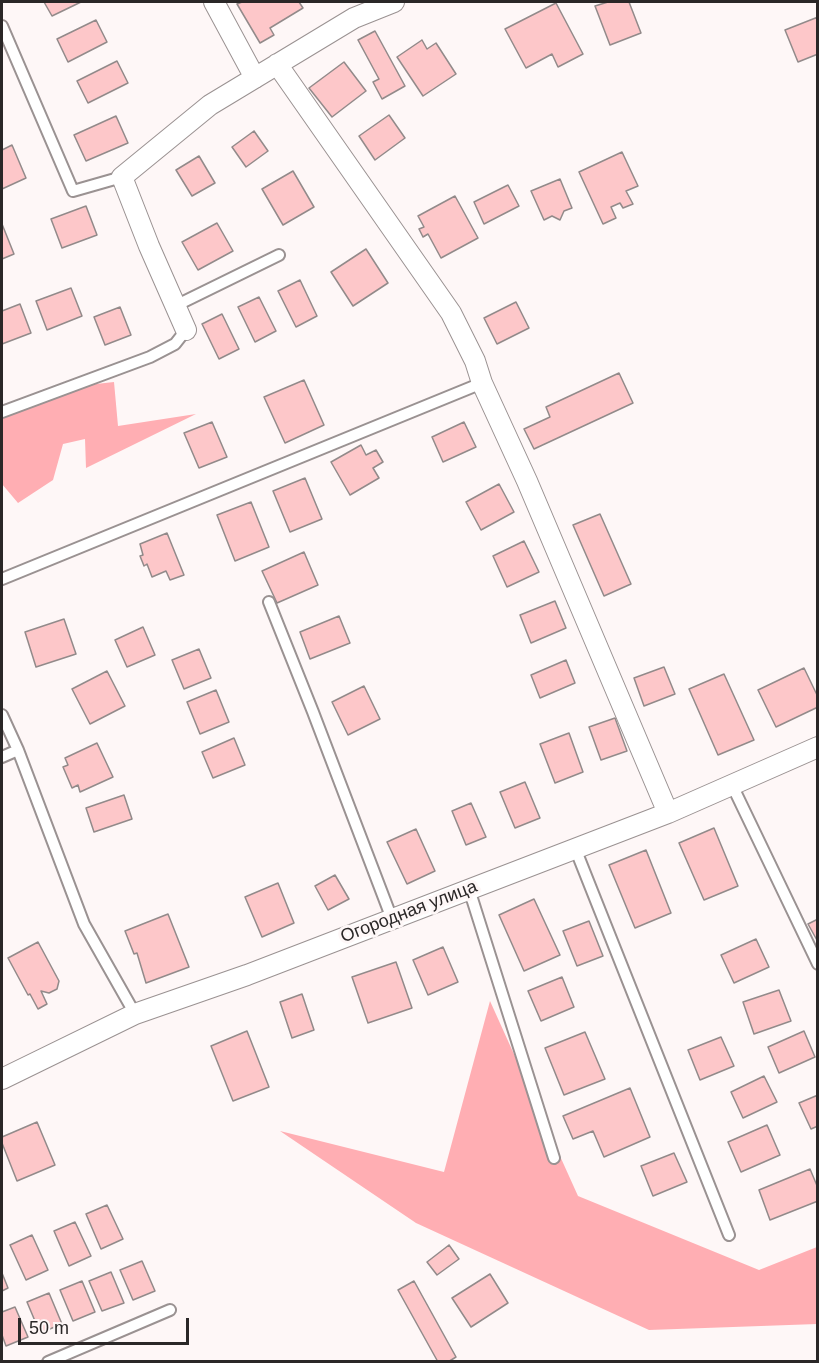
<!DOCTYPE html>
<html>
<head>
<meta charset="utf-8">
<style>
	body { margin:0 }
	#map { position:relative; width:819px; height:1363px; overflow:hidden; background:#fef7f7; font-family:Arial,sans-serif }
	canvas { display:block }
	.frame { position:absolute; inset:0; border:3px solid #2a2727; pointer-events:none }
	.scale { position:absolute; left:18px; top:1318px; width:171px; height:27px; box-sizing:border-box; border:3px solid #2a2727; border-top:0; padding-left:8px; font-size:18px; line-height:21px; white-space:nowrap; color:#2a2727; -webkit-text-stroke:4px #fef7f7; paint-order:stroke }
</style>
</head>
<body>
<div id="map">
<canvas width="819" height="1363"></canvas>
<div class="frame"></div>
<div class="scale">50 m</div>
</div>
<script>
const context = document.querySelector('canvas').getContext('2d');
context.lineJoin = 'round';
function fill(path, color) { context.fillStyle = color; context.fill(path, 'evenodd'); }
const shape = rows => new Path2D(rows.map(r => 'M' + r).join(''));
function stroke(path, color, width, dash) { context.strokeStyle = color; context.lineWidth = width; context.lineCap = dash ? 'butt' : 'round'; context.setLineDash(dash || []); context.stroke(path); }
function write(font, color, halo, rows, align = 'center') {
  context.font = font + ' Arial,sans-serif'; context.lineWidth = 6; context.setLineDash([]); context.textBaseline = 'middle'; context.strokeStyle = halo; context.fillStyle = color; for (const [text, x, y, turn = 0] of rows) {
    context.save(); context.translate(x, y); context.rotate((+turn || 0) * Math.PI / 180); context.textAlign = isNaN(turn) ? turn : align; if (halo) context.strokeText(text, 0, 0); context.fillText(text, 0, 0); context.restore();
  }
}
const green = shape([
	[114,382,118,426,196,414,86,468,85,439,63,444,53,480,18,503,2,484,2,409,42,390],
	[490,1001,578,1196,759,1270,817,1247,817,1324,649,1330,416,1223,280,1131,444,1172]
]);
const building = shape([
	[44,2,81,2,52,16,44,2],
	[242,2,299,2,303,8,270,28,274,35,260,43,237,4,242,2],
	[608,2,629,2,641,33,610,45,595,6,608,2],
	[556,3,583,54,558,67,552,54,526,68,505,29,556,3],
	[818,17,818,54,798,62,785,30,818,17],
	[96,20,107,42,68,62,57,39,96,20],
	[375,31,405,86,382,99,373,82,379,79,358,40,375,31],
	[422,40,427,49,436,43,456,74,423,96,397,57,422,40],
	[117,61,128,83,88,103,77,81,117,61],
	[344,62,366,91,332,117,309,88,344,62],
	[389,115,405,138,375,160,359,136,389,115],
	[116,116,128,143,86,161,74,135,116,116],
	[254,131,268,151,246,167,232,147,254,131],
	[12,145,26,178,2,189,2,150,12,145],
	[622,152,638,186,626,191,633,204,623,208,620,203,611,207,616,218,603,224,579,172,622,152],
	[199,156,215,183,192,196,176,170,199,156],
	[293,171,314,207,283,225,262,189,293,171],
	[560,179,572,208,564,211,560,220,552,216,544,220,531,191,560,179],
	[508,185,519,206,484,224,474,202,508,185],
	[455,196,478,238,441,258,428,234,423,237,419,229,424,227,418,216,455,196],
	[86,206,97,235,62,248,51,219,86,206],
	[217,223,233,251,198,270,182,242,217,223],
	[2,224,14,254,2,259,2,224],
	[366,249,388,283,353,306,331,272,366,249],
	[300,280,317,316,296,327,278,291,300,280],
	[71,288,82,316,47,330,36,301,71,288],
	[259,297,276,331,255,342,238,307,259,297],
	[516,302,529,328,497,344,484,318,516,302],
	[20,304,31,333,2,344,2,311,20,304],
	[120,307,131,335,105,345,94,317,120,307],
	[222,314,239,349,219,359,202,324,222,314],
	[619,373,633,403,534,449,524,429,550,417,546,407,619,373],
	[304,380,324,425,285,443,264,397,304,380],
	[212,422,227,457,199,468,184,433,212,422],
	[464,422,476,447,443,462,432,437,464,422],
	[361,445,366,455,376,450,383,462,373,468,379,478,350,495,331,462,361,445],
	[305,478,322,519,290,532,273,491,305,478],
	[499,484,514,512,481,530,466,502,499,484],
	[251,502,269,547,235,561,217,515,251,502],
	[600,514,631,584,604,596,573,525,600,514],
	[167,533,184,575,170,580,166,571,152,577,147,564,144,566,140,556,143,555,140,544,167,533],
	[524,541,539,572,507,587,493,556,524,541],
	[304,552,318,585,277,603,262,571,304,552],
	[555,601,566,628,531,643,520,615,555,601],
	[339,616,350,643,310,659,300,632,339,616],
	[64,619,76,654,36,667,25,632,64,619],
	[143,627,155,655,127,667,115,640,143,627],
	[199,649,211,678,184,689,172,660,199,649],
	[566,660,575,683,540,698,531,675,566,660],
	[664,667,675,694,644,706,634,678,664,667],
	[804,668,818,697,818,707,776,727,758,690,804,668],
	[107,671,125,706,90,724,72,689,107,671],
	[724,674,754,740,718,755,689,689,724,674],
	[364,686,380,719,348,735,332,702,364,686],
	[216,690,229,722,200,734,187,702,216,690],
	[615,718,627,751,601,760,589,727,615,718],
	[569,733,583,772,555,783,540,744,569,733],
	[234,738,245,765,213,778,202,752,234,738],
	[97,743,113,777,80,792,78,785,72,788,63,767,68,765,65,758,97,743],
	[525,782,540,818,515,828,500,792,525,782],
	[124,795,132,819,94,832,86,808,124,795],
	[471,803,486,837,466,845,452,811,471,803],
	[714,828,738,886,704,900,679,843,714,828],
	[416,829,435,871,407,884,387,842,416,829],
	[646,850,671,913,635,928,609,865,646,850],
	[335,875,349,899,328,910,315,886,335,875],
	[278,883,294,923,262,937,245,897,278,883],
	[534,899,560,955,524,971,499,915,534,899],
	[168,914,189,967,146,983,137,953,134,954,125,931,168,914],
	[818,919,818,942,808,924,818,919],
	[589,921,603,956,577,966,563,931,589,921],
	[756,939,769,967,734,983,721,955,756,939],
	[38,942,59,981,57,989,49,993,41,991,47,1004,38,1009,30,994,28,995,8,958,38,942],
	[443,947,458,982,428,995,413,960,443,947],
	[396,962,412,1008,368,1023,352,977,396,962],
	[562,977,574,1007,541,1021,528,991,562,977],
	[779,990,791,1021,754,1034,743,1002,779,990],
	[302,994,314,1030,292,1038,280,1002,302,994],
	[247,1031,269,1087,233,1101,211,1046,247,1031],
	[804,1031,815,1057,779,1073,768,1047,804,1031],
	[585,1032,605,1079,564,1095,545,1048,585,1032],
	[721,1037,734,1066,700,1080,688,1050,721,1037],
	[764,1076,777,1102,743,1118,731,1092,764,1076],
	[630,1088,650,1137,604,1157,593,1131,573,1139,563,1116,630,1088],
	[818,1095,818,1126,811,1129,799,1103,818,1095],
	[37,1122,55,1165,17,1181,2,1143,2,1137,37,1122],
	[767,1125,780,1155,741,1172,728,1142,767,1125],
	[674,1153,687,1182,653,1196,641,1166,674,1153],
	[810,1169,818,1188,818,1201,770,1220,759,1190,810,1169],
	[107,1205,123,1239,101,1249,86,1214,107,1205],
	[75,1222,91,1256,69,1266,54,1231,75,1222],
	[32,1235,48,1270,26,1280,10,1245,32,1235],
	[449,1245,459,1259,437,1275,427,1262,449,1245],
	[142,1261,155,1291,133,1300,120,1270,142,1261],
	[111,1272,124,1303,102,1311,89,1281,111,1272],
	[2,1273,8,1288,2,1291,2,1273],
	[490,1274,508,1303,471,1327,452,1298,490,1274],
	[82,1281,95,1312,73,1321,60,1290,82,1281],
	[414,1281,456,1357,448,1362,438,1362,398,1290,414,1281],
	[49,1293,62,1324,40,1333,27,1302,49,1293],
	[15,1307,28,1337,6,1346,2,1335,2,1312,15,1307]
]);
const lane = shape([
	[2,26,73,191,122,177],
	[175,306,279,255],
	[2,412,150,357,175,344,186,330],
	[2,579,482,383],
	[269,602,313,712,392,919],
	[2,715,18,750,84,924,135,1014],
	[2,757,18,750],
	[732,785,818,964],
	[575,848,729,1235],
	[469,889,554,1158],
	[48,1362,170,1310]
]);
const street = shape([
	[214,2,255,78],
	[277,64,451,313,475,361,482,383,527,481,668,813],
	[186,330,149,246,122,177,210,105,354,18,394,2],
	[2,1079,135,1014,247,975,668,813,818,747]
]);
const streetNames = [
	["Огородная улица",409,912,-21]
];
fill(green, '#ffaeb3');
fill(building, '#fdc7c9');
stroke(building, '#928a8a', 1.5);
stroke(lane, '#9a9292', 14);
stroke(street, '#9a9292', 22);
stroke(lane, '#fff', 10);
stroke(street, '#fff', 20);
write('18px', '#2a2727', '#fef7f7', streetNames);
</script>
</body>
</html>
